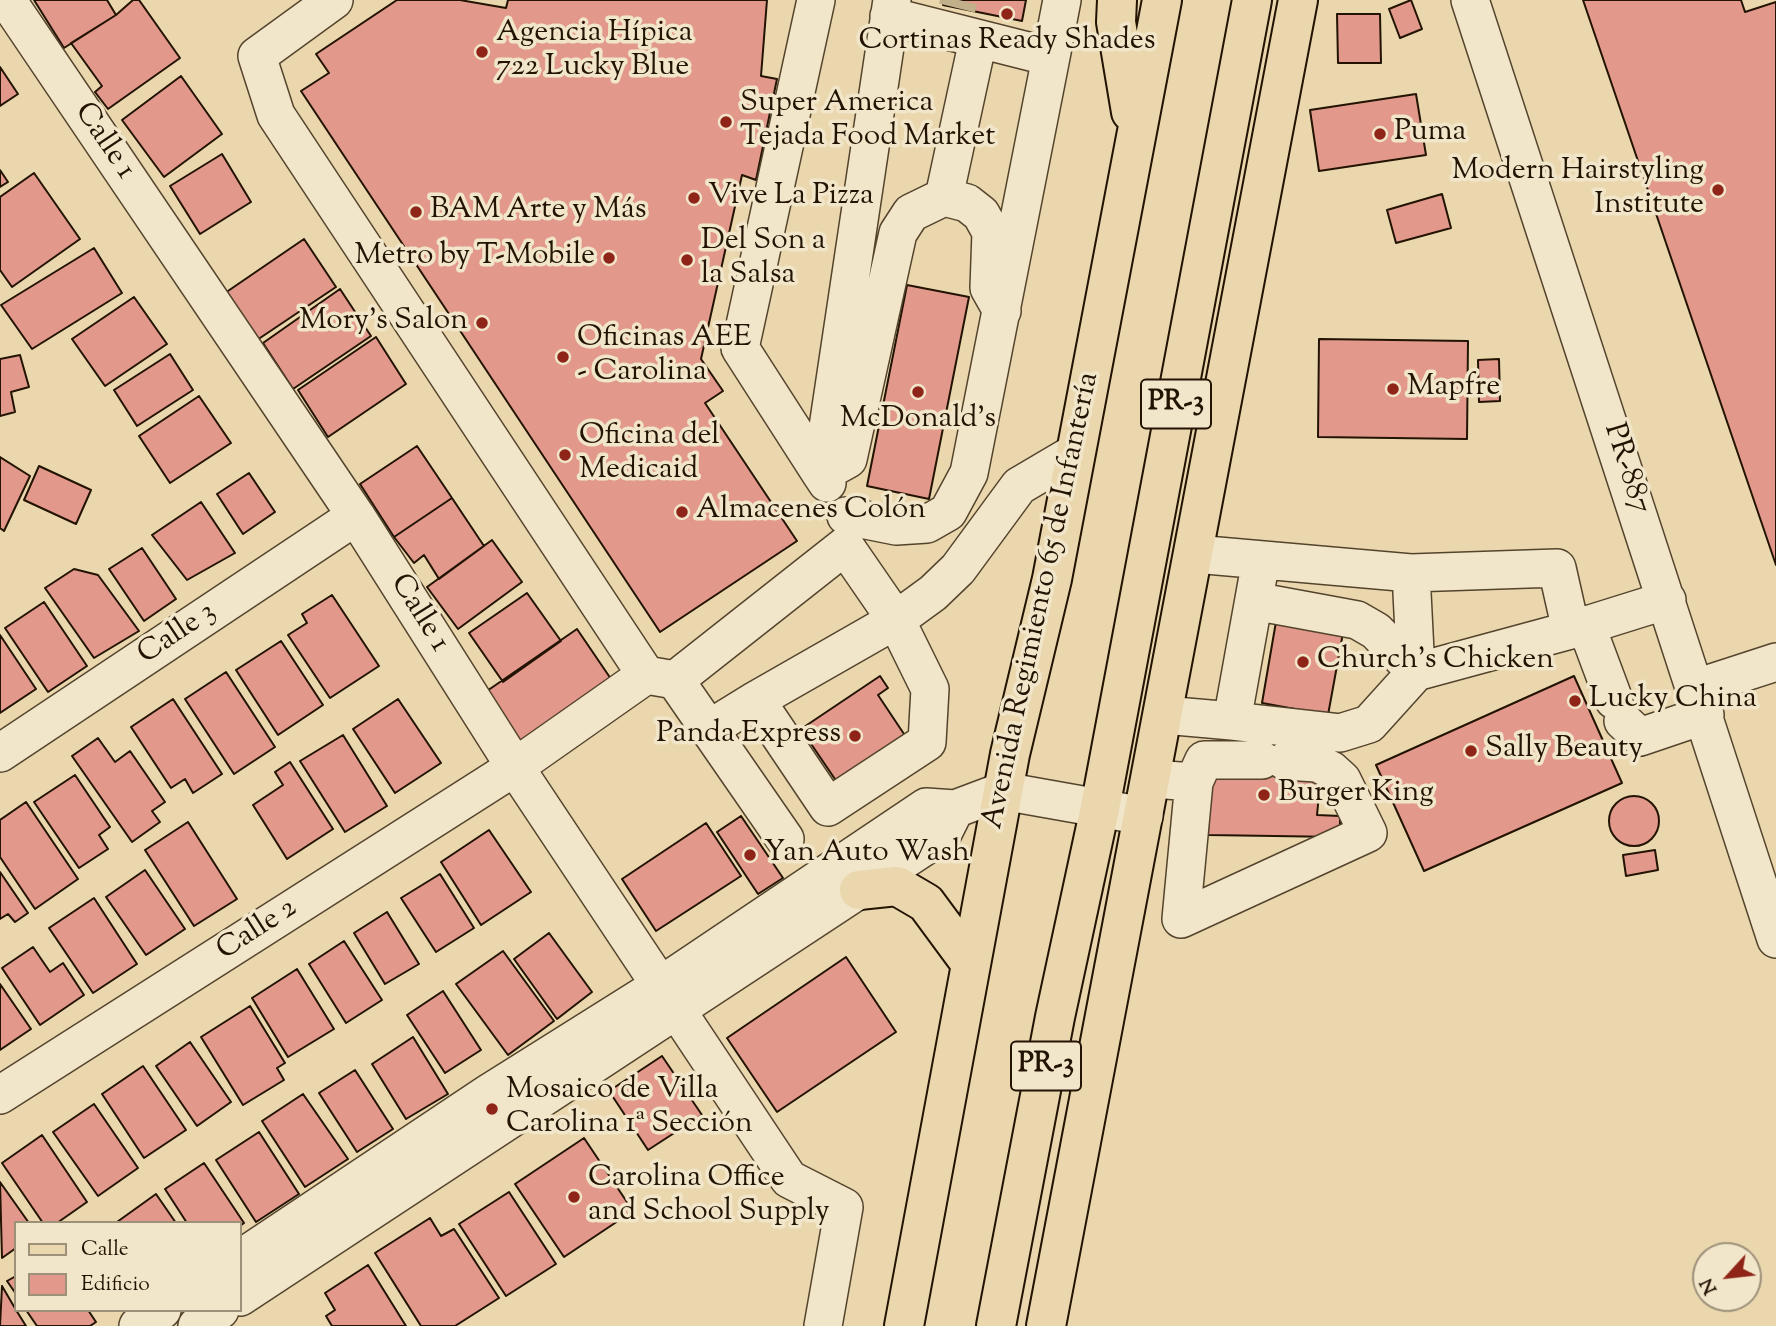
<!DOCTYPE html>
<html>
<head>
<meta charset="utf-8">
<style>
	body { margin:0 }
	#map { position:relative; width:1776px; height:1326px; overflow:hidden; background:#ead7ad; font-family:"Sorts Mill Goudy",serif }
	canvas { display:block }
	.legend { position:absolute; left:14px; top:1221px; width:228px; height:91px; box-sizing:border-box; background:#f1e5ca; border:2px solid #9e917a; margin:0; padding:9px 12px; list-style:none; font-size:21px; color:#221302 }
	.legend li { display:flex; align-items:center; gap:14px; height:35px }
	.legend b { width:35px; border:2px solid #9e917a }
	.north { position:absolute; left:1692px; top:1242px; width:70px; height:70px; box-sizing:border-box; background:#f1e5ca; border:2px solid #9e917a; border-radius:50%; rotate:243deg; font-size:19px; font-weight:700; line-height:28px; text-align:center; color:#221302 }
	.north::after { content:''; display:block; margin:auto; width:24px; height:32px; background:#8f2418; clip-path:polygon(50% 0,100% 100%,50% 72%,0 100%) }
</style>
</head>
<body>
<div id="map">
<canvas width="1776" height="1326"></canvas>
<ul class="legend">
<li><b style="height:9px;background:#ead7ad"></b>Calle</li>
<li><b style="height:19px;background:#e2998b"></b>Edificio</li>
</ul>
<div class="north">N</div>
</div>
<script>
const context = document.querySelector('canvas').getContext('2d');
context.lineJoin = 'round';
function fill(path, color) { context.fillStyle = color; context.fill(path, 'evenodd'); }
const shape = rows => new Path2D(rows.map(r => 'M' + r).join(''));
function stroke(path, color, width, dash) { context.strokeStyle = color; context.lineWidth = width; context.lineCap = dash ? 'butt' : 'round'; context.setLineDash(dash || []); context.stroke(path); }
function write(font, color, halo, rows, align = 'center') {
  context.font = font + ' "Sorts Mill Goudy",serif'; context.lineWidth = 7; context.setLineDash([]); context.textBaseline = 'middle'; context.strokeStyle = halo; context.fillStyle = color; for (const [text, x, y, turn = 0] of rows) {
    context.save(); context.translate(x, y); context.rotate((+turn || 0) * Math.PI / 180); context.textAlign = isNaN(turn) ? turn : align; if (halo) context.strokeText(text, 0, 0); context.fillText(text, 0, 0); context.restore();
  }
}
const building = shape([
	[34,0,107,0,116,15,64,48,34,0],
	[133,0,139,0,180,58,108,109,95,92,102,86,71,43,116,15,133,0],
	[397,0,460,0,506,8,508,0,767,0,761,76,777,79,756,180,742,175,701,359,723,391,705,403,797,541,660,632,301,91,329,73,316,54,397,0],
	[944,0,1026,0,1022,21,943,5,944,0],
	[1411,0,1422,29,1400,38,1389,9,1411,0],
	[1583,0,1741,0,1745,12,1776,2,1776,565,1583,0],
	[1337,14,1380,14,1381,63,1338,63,1337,14],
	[0,67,18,94,0,106,0,67],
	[181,76,222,134,164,177,122,120,181,76],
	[1416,94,1426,155,1319,171,1310,110,1416,94],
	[222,154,251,202,200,234,170,186,222,154],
	[0,170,8,182,0,187,0,170],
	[34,173,80,239,12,287,0,270,0,197,34,173],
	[1442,194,1451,228,1396,243,1387,210,1442,194],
	[304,239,336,287,257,340,225,293,304,239],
	[94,248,122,293,32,349,1,305,94,248],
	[907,285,969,297,929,499,867,486,907,285],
	[340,289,371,336,293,389,263,343,340,289],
	[134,297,167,344,105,386,72,339,134,297],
	[376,337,406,384,328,437,298,390,376,337],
	[1319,339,1468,341,1467,439,1318,437,1319,339],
	[170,354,193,390,137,426,114,390,170,354],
	[20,355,29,387,11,392,15,412,0,416,0,359,20,355],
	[1499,359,1500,401,1479,402,1478,360,1499,359],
	[199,396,231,443,170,483,139,436,199,396],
	[417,446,452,498,394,537,360,484,417,446],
	[0,457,30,476,4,531,0,528,0,457],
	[39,466,91,490,76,524,24,500,39,466],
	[249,473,275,512,243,534,217,494,249,473],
	[452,498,484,546,439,579,424,555,414,563,394,537,452,498],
	[201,502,235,553,187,580,152,535,201,502],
	[492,540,522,582,458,629,427,587,492,540],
	[142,548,176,599,144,621,109,569,142,548],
	[74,569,98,575,139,631,94,658,45,588,74,569],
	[527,593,561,641,503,682,469,633,527,593],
	[332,595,379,666,330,698,288,635,307,623,302,614,332,595],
	[44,602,87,666,48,692,5,628,44,602],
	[1278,610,1345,622,1328,715,1262,703,1278,610],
	[577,629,611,679,516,745,484,693,577,629],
	[0,635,36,689,0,713,0,635],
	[281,641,323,705,278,735,236,670,281,641],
	[226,672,275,747,234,774,185,699,226,672],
	[880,676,888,688,878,695,910,743,841,788,801,729,880,676],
	[1574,676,1622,783,1424,871,1376,765,1574,676],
	[173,699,222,774,193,793,185,779,171,788,131,727,173,699],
	[398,699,441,763,395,793,353,729,398,699],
	[343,735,387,806,345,832,300,761,343,735],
	[98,738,115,762,130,751,165,802,152,811,160,822,132,842,72,756,98,738],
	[290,762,333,829,287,859,253,805,283,785,275,772,290,762],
	[1210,771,1321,775,1317,815,1340,816,1340,837,1208,835,1210,771],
	[75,775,110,827,99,835,108,849,79,868,34,802,75,775],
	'1609 821a25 25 0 1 1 50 0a25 25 0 1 1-50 0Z',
	[26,802,78,879,35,909,0,857,0,820,26,802],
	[741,816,783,878,758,894,717,832,741,816],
	[188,822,237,899,194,926,145,850,188,822],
	[706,823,741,876,656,931,622,879,706,823],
	[489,830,531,892,481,925,441,862,489,830],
	[1655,850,1658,870,1626,876,1623,855,1655,850],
	[145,870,185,929,146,955,106,897,145,870],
	[0,872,28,913,15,922,8,914,0,919,0,872],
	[440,874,474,928,436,952,401,898,440,874],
	[94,898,137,964,93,993,49,928,94,898],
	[387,912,419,964,385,984,354,933,387,912],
	[549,933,592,992,557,1019,514,959,549,933],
	[344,941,382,1000,346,1023,309,964,344,941],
	[33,947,50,972,63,963,84,995,40,1025,2,968,33,947],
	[503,951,554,1021,508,1055,456,984,503,951],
	[846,957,896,1032,777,1112,727,1038,846,957],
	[297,969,334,1029,288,1057,252,998,297,969],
	[0,984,31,1029,0,1050,0,984],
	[443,991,481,1050,445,1073,407,1015,443,991],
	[250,1006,285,1063,277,1068,284,1080,243,1105,201,1037,250,1006],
	[413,1037,448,1094,406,1119,372,1064,413,1037],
	[190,1042,231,1102,197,1126,156,1066,190,1042],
	[662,1056,702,1115,648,1150,609,1091,662,1056],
	[143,1066,186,1130,144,1158,102,1094,143,1066],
	[355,1070,393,1129,357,1152,319,1093,355,1070],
	[303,1094,348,1159,305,1187,262,1121,303,1094],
	[94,1104,138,1168,98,1196,53,1132,94,1104],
	[259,1132,299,1194,256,1222,216,1160,259,1132],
	[42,1135,87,1202,57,1223,43,1223,2,1163,42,1135],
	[584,1138,633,1211,564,1257,515,1184,584,1138],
	[204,1163,244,1223,240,1226,240,1223,187,1223,165,1189,204,1163],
	[0,1182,29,1223,16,1223,16,1248,2,1258,0,1182],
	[509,1192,556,1264,506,1296,459,1224,509,1192],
	[156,1194,176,1223,117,1223,117,1222,156,1194],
	[430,1218,441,1236,454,1229,499,1298,455,1326,421,1326,375,1253,430,1218],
	[368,1265,406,1326,332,1326,326,1316,335,1310,325,1293,368,1265],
	[16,1276,16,1294,7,1281,16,1276],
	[2,1286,16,1310,26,1326,0,1326,2,1286],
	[26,1310,88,1310,96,1322,90,1326,37,1326,26,1310]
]);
const minorTunnel = shape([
	[957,8,959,0]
]);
const minor = shape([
	[7,0,356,516,515,767,789,1179,844,1207,823,1326],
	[334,0,257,56,276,115,646,675],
	[816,0,740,348,821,474,848,459,898,233,911,213,944,197,967,203,981,214,991,232,989,288,1002,311],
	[1470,0,1776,939],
	[1051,57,1062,0],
	[944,197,978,40],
	[827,483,821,474,892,0],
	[846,516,896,526,927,524,948,512,969,473,1051,57,889,16],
	[1195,554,1411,573],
	[1254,601,1357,620,1376,631,1416,672,1369,724,1340,733,1232,721,1261,560],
	[1586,625,1614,700],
	[1571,630,1416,672,1411,573,1557,568,1571,630,1667,600],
	[675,680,785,839],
	[1696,688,1776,662],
	[1164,715,1232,721],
	[1623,721,1640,737,1705,715],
	[709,729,756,700,896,620,930,689,927,742,828,807,756,700],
	[0,753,356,516],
	[1152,779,1194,782,1181,919,1368,833,1342,780,1331,770,1317,763,1285,761],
	[1194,782,1204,760,1262,760],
	[0,1095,515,767,646,675,675,680,845,546,896,620,933,593,958,569,1019,486,1075,453],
	[240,1259,489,1093,661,985,926,807,955,809,1003,791,1144,816],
	[240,1297,942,835,955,809],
	[138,1326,162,1310],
	[197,1326,220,1310]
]);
const major = shape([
	[1117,0,1116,22,1131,112],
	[859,890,897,886,926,903,971,964],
	[904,1326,1010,754,1052,579,1162,0],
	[996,1326,1055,1017,1100,808,1252,0],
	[1046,1326,1298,0]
]);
const markers = [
	[1007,14,7,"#8f2418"],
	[482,52,7,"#8f2418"],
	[726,122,7,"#8f2418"],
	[1380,134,7,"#8f2418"],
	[1718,190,7,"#8f2418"],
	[694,198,7,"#8f2418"],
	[416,212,7,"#8f2418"],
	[609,258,7,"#8f2418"],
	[687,260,7,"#8f2418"],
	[482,323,7,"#8f2418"],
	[563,357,7,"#8f2418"],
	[1393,389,7,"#8f2418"],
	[918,392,7,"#8f2418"],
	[565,455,7,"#8f2418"],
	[682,512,7,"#8f2418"],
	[1303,662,7,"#8f2418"],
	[1575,701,7,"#8f2418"],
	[855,736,7,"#8f2418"],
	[1471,751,7,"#8f2418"],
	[1264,795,7,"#8f2418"],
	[750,855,7,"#8f2418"],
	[492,1109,7,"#8f2418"],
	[574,1197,7,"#8f2418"]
];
const shields = [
	[1176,404,70],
	[1046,1066,70]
];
const shieldNames = [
	["PR-3",1176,404],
	["PR-3",1046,1066]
];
const poiNames = [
	["Agencia Hípica",496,35],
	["722 Lucky Blue",496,69],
	["Cortinas Ready Shades",1007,43,"center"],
	["Super America",740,105],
	["Tejada Food Market",740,139],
	["Puma",1394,134],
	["Modern Hairstyling",1704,173,"right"],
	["Institute",1704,207,"right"],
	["Vive La Pizza",708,198],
	["BAM Arte y Más",430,212],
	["Del Son a",701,243],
	["la Salsa",701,277],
	["Metro by T-Mobile",595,258,"right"],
	["Mory's Salon",468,323,"right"],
	["Oficinas AEE",577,340],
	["- Carolina",577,374],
	["Mapfre",1407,389],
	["McDonald's",918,421,"center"],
	["Oficina del",579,438],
	["Medicaid",579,472],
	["Almacenes Colón",696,512],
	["Church's Chicken",1317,662],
	["Lucky China",1589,701],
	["Panda Express",841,736,"right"],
	["Sally Beauty",1485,751],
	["Burger King",1278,795],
	["Yan Auto Wash",764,855],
	["Mosaico de Villa",506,1092],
	["Carolina 1ª Sección",506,1126],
	["Carolina Office",588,1180],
	["and School Supply",588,1214]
];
const streetNames = [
	["Calle 1",103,142,56],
	["PR-887",1625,469,72],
	["Avenida Regimiento 65 de Infantería",1043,601,-78],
	["Calle 1",418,614,58],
	["Calle 3",178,635,-34],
	["Calle 2",258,931,-33]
];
fill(building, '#e2998b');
stroke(building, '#221302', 2);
stroke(minorTunnel, '#c2b08b', 37, [37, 18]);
stroke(minor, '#54442d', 40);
stroke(major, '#221302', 42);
stroke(minor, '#f1e5ca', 37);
stroke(major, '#ead7ad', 38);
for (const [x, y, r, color] of markers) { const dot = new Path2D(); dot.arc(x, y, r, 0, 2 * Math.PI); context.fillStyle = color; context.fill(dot); stroke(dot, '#f1e5ca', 2.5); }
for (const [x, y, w] of shields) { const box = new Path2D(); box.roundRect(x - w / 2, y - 24.5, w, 49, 5); context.fillStyle = '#f1e5ca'; context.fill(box); stroke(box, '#221302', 2); }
write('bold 28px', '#221302', null, shieldNames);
write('30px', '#221302', '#f1e5ca', poiNames, 'left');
write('30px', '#221302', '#f1e5ca', streetNames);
</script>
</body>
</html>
